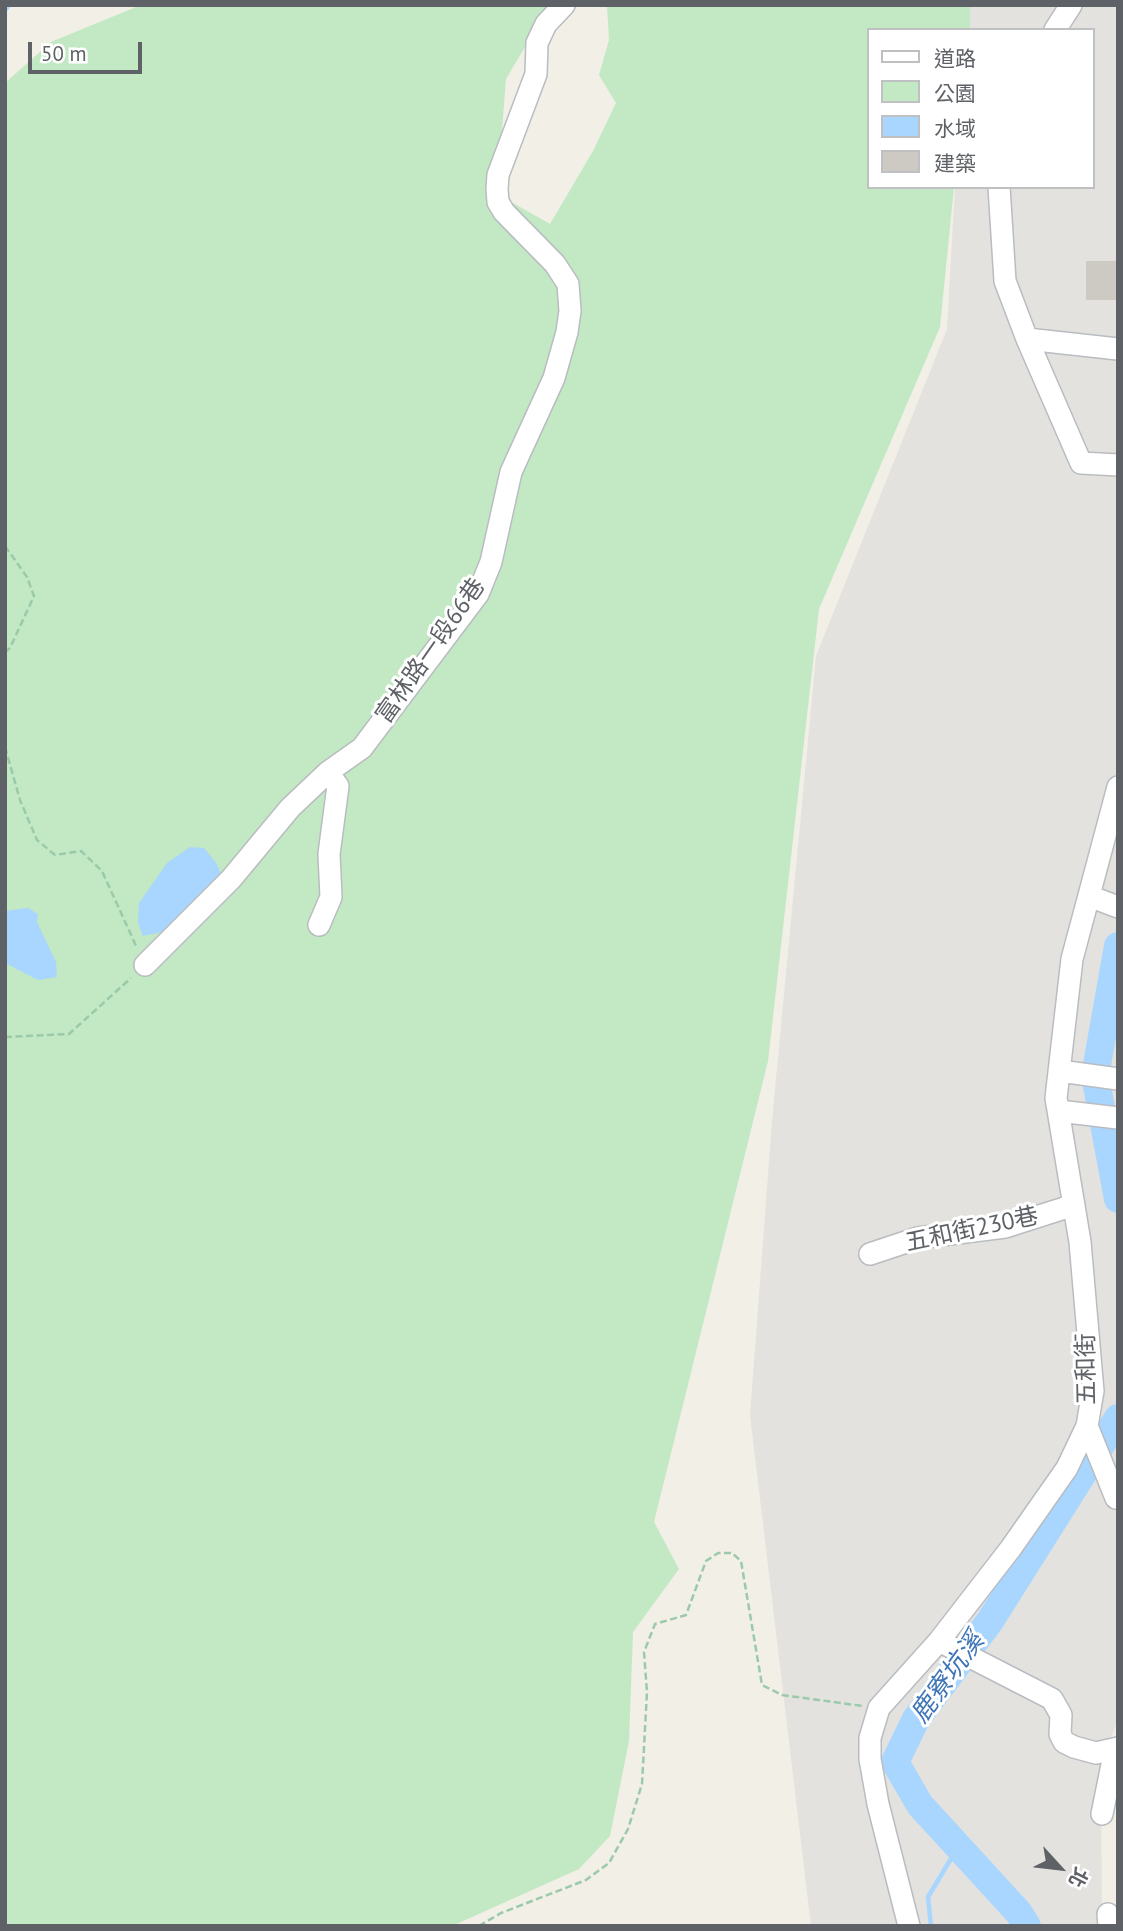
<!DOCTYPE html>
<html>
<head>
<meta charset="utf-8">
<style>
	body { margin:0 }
	#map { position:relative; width:1123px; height:1931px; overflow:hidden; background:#f1efe6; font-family:"PT Sans","Noto Sans TC",sans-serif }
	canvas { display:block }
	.frame { position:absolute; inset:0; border:7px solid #5e6267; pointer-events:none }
	.legend { position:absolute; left:867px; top:28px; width:228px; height:161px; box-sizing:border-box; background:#fff; border:2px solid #bfc0c2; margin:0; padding:9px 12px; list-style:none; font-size:21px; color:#5e6267 }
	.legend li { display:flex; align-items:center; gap:14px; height:35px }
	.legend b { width:35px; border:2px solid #bfc0c2 }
	.north { position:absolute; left:1025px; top:1833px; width:70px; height:70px; -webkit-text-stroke:5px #fff; paint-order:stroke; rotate:117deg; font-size:19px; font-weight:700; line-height:28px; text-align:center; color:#5e6267 }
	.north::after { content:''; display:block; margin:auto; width:24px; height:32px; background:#5e6267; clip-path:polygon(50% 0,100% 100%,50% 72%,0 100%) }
	.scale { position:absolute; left:28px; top:42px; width:114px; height:32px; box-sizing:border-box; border:4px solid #5e6267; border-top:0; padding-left:9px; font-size:21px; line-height:24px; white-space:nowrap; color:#5e6267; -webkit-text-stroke:5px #fff; paint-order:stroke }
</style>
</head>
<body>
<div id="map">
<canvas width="1123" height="1931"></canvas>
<div class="frame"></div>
<ul class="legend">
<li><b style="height:9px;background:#fff"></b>道路</li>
<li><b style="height:19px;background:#c2e9c3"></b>公園</li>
<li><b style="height:19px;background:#a8d6ff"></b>水域</li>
<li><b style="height:19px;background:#cccac3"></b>建築</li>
</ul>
<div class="north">北</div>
<div class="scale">50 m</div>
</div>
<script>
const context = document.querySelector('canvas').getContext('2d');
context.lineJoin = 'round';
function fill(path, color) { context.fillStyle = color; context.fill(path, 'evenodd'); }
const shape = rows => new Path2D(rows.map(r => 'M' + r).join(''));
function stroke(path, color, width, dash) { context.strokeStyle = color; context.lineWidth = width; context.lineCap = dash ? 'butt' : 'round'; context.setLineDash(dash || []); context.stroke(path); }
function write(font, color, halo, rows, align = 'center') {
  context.font = font + ' "PT Sans","Noto Sans TC",sans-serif'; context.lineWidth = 6; context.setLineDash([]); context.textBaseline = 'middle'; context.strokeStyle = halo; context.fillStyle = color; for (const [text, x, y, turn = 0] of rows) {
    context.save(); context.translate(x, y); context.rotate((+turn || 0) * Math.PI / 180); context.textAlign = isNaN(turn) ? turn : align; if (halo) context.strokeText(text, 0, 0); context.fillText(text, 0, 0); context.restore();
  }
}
const industrial = shape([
	[965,5,1118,5,1118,1719,1101,1764,1102,1926,811,1926,750,1415,772,1121,816,656,947,329,955,187,1093,187,1093,30,964,30]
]);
const green = shape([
	[141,5,550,5,506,79,497,194,550,224,593,151,616,103,599,75,609,40,607,5,970,5,970,30,869,30,869,187,954,187,940,327,819,609,768,1061,654,1522,679,1569,633,1632,629,1741,610,1836,579,1869,452,1926,5,1926,5,83,51,42]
]);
const water = shape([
	[190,847,204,848,217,864,223,879,163,932,143,936,138,923,139,903,167,863],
	[28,908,38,914,37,922,56,962,57,977,38,980,5,963,5,911]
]);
const stream = shape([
	[5,10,9,5],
	[931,1926,928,1897,958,1847]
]);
const river = shape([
	[1118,946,1095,1076,1118,1199],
	[1027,1926,1019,1913,920,1805,895,1762,916,1719,990,1621,1118,1418]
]);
const building = shape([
	[1086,261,1118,261,1118,300,1086,300]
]);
const path = shape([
	[5,546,27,577,34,596,10,648,5,652],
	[5,747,20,800,37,840,55,855,81,851,102,871,137,948],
	[5,1037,69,1034,131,978],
	[479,1926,501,1913,586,1880,609,1863,628,1829,642,1784,647,1692,644,1652,655,1624,686,1615,706,1561,718,1553,732,1553,741,1561,762,1685,782,1695,863,1706]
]);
const minor = shape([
	[1055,30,1071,5],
	[999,187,1005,281,1027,339,1081,463,1118,465],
	[1027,339,1118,349],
	[1089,896,1118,907],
	[319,925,331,897,329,854,338,786,328,772],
	[145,965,231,879,290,808,328,772,362,748,478,594,491,562,511,472,554,378,567,332,570,311,568,284,555,264,504,212,498,202,497,189,498,175,536,74,537,43,546,24,564,5],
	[1060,1071,1118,1079],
	[1059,1111,1118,1118],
	[870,1254,918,1238,1005,1227,1074,1205],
	[1087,1426,1116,1498],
	[939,1641,1052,1699,1061,1715,1060,1734,1064,1742,1074,1747,1096,1753,1118,1748],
	[1102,1814,1115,1750],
	[1108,1914,1109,1926],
	[909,1926,878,1804,870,1759,870,1738,879,1708,939,1641,1011,1548,1067,1468,1087,1426,1093,1391,1080,1242,1056,1098,1072,959,1118,787]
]);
const streetNames = [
	["富林路一段66巷",431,651,-55],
	["五和街230巷",972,1230,-12],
	["五和街",1087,1369,-91]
];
const waterNames = [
	["鹿寮坑溪",948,1678,-54]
];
fill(industrial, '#e4e2de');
fill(green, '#c2e9c3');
fill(water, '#a8d6ff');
stroke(stream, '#a8d6ff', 4.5);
stroke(river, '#a8d6ff', 28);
fill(building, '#cccac3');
stroke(minor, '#b9bcc0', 24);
stroke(path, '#9bcaaa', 2.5, [7, 3.5]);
stroke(minor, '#fff', 21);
write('24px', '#5e6267', '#fff', streetNames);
write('italic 26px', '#3e75b7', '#fff', waterNames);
</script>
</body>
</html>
